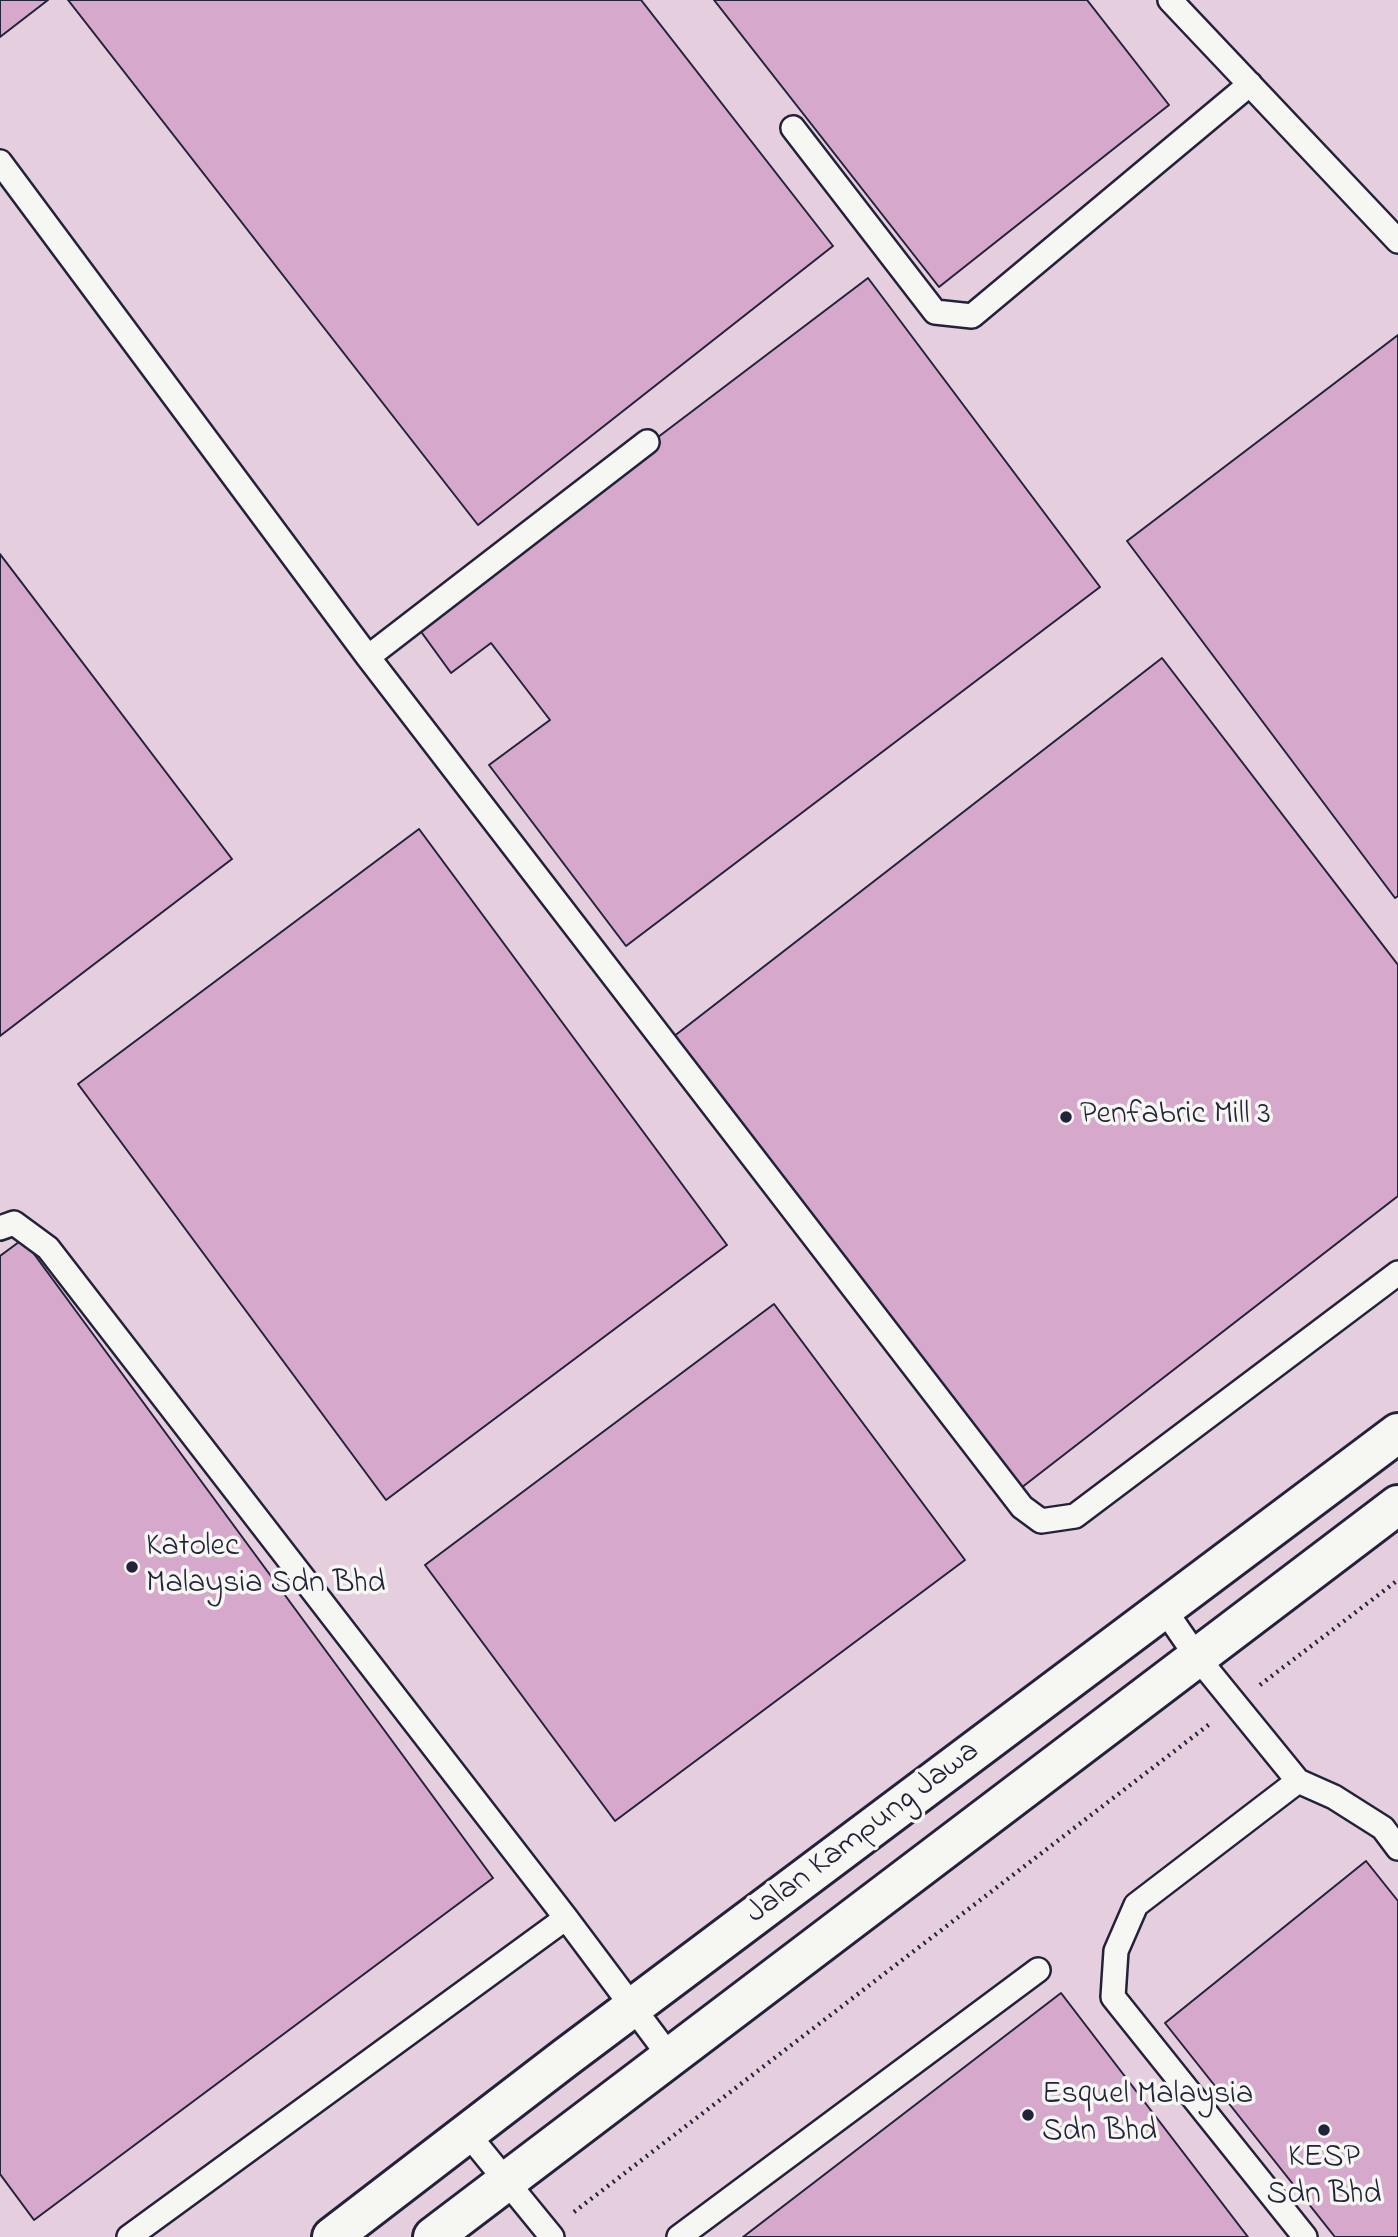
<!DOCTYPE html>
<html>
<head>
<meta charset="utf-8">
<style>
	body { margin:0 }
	canvas { display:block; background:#ecdfe7 }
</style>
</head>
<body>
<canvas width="1398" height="2237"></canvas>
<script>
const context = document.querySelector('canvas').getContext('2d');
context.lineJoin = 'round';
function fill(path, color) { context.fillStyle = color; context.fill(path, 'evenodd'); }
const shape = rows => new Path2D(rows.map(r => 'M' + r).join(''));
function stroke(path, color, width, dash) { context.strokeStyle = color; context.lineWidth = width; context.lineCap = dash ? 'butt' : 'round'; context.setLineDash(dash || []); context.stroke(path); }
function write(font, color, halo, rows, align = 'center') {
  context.font = font + ' "Indie Flower",sans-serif'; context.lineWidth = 7; context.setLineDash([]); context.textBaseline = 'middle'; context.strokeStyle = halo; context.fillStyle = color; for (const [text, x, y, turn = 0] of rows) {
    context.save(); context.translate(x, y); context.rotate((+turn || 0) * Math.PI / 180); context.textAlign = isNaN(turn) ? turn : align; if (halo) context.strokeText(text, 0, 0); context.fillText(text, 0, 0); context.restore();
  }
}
const built = shape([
	[0,0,1398,0,1398,2237,0,2237]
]);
const building = shape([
	[0,0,48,0,0,37,0,0],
	[68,0,641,0,833,246,478,525,68,0],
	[714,0,1087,0,1169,105,939,287,714,0],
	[868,278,1100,587,626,946,489,765,550,720,491,643,451,673,414,622,868,278],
	[1398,335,1398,896,1395,898,1127,541,1398,335],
	[0,554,232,859,0,1036,0,554],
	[1162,658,1398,965,1398,1196,1021,1488,673,1037,1162,658],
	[419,829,727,1245,386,1500,78,1084,419,829],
	[23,1239,493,1878,34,2220,0,2174,0,1256,23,1239],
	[774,1304,965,1560,615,1821,425,1565,774,1304],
	[1366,1861,1398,1901,1398,2237,1335,2237,1165,2023,1366,1861],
	[1061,1993,1248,2237,743,2237,1061,1993]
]);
const path = shape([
	[1260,1685,1398,1580],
	[574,2212,1211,1723]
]);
const lane = shape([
	[1170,0,1398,241],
	[793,128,935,312,972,316,1250,84],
	[0,162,368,657,1022,1507,1041,1521,1075,1516,1398,1273],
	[368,657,647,442],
	[0,1228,14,1223,48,1248,566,1918,670,2057],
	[1164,1609,1197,1657,1298,1781,1334,1797,1383,1828,1398,1848],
	[1298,1781,1136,1905,1116,1951,1113,1997,1305,2237],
	[467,2133,552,2237],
	[129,2237,566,1918],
	[679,2237,1038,1970]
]);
const secondary = shape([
	[332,2237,565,2058,1398,1433],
	[433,2237,1398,1505]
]);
const markers = [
	[1066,1117,7,"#22223b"],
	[132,1567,7,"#22223b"],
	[1028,2115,7,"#22223b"],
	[1324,2130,7,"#22223b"]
];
const poiNames = [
	["Penfabric Mill 3",1080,1117],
	["Katolec",146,1549],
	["Malaysia Sdn Bhd",146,1586],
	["Esquel Malaysia",1042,2097],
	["Sdn Bhd",1042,2134],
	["KESP",1324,2160,"center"],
	["Sdn Bhd",1324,2197,"center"]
];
const streetNames = [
	["Jalan Kampung Jawa",864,1834,-37]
];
fill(built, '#e5cfdf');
fill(building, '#d6a9cc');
stroke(building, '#22223b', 2);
stroke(lane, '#22223b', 28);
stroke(secondary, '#22223b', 44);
stroke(path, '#22223b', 4.5, [2, 5]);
stroke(lane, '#f6f6f2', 23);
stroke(secondary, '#f6f6f2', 38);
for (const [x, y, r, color] of markers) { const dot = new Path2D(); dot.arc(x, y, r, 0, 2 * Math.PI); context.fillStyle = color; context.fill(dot); stroke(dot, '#f6f6f2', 2.5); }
write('32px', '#22223b', '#f6f6f2', poiNames, 'left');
write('32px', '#22223b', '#f6f6f2', streetNames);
</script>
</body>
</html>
